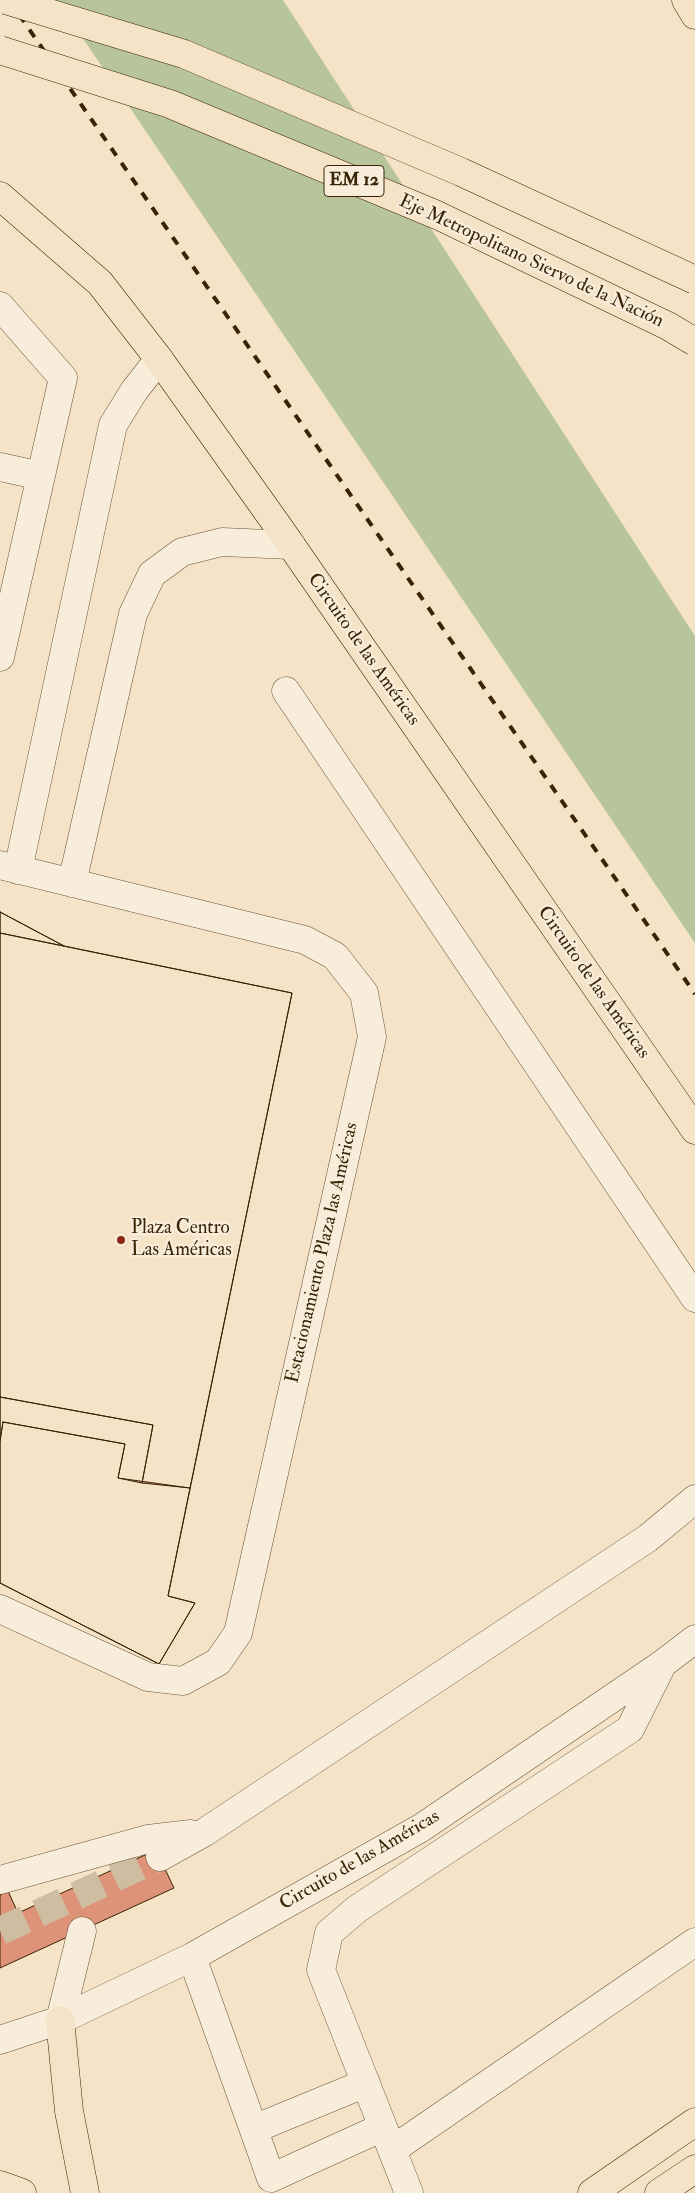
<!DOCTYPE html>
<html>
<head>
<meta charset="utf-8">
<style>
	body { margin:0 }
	canvas { display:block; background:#f5e3c8 }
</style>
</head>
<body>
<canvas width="695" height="2193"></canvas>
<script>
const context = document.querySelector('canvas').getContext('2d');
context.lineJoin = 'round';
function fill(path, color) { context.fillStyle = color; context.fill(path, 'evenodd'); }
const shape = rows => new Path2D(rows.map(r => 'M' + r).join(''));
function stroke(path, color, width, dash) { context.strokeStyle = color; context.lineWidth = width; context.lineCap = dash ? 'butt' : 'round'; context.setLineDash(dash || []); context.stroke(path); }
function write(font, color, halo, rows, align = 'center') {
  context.font = font + ' "IM FELL Double Pica",serif'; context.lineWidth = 4.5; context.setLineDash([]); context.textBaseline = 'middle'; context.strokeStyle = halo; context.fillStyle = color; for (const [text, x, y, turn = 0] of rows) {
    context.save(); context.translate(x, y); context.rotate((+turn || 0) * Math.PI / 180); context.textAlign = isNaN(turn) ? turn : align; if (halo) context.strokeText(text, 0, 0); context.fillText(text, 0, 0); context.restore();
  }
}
const green = shape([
	[57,0,283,0,695,636,695,943]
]);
const building = shape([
	[0,912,64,946,292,993,168,1596,195,1603,159,1664,0,1583,0,912],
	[0,912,64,946,0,933,0,912],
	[0,933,292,993,190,1488,142,1483,153,1425,0,1397,0,933],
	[0,1397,153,1425,142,1483,118,1478,125,1444,3,1422,0,1441,0,1397],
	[3,1422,125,1444,118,1478,190,1488,168,1596,195,1603,159,1664,0,1583,0,1441,3,1422],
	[156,1850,174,1888,0,1968,0,1895,8,1891,18,1913,156,1850]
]);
const minorTunnel = shape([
	[0,1931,160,1857]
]);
const minor = shape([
	[0,306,63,378,0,657],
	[0,467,41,476],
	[286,691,695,1298],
	[0,865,305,940,335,956,364,993,372,1037,238,1633,218,1662,183,1681,148,1677,0,1609],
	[18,870,113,425,134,391,159,359],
	[72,883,133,614,152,574,182,552,222,542,291,545],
	[160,1857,205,1832,648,1538,695,1499],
	[0,1880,148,1839,191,1834],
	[192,1957,271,2178,383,2127],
	[60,2020,82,1931],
	[0,2040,60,2020,192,1957,421,1828,661,1665,695,1639],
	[254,2129,366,2083],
	[392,2150,695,1942],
	[409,2193,321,1970,329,1933,357,1909,630,1729,661,1667]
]);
const major = shape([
	[0,196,100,283,159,359,280,529,695,1130],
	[60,2020,69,2111,85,2193],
	[0,2185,22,2193],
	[592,2193,695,2122]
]);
const highway = shape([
	[686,0,695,15],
	[659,2193,695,2169]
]);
const rail = shape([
	[9,0,695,994]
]);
const highwayBridge = shape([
	[6,0,184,54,461,172,695,280],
	[0,50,170,104,437,215,668,326,695,342]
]);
const markers = [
	[121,1240,5,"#8f2418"]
];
const shields = [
	[354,181,60]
];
const shieldNames = [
	["EM 12",354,181]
];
const streetNames = [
	["Eje Metropolitano Siervo de la Nación",531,262,25],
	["Circuito de las Américas",363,650,55],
	["Circuito de las Américas",593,983,55],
	["Estacionamiento Plaza las Américas",323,1253,-77],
	["Circuito de las Américas",360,1861,-30]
];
const poiNames = [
	["Plaza Centro",131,1229],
	["Las Américas",131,1251]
];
fill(green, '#b8c499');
fill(building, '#de9379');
stroke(building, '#392405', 1);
stroke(minorTunnel, '#cfbda1', 28, [28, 14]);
stroke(minor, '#685436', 29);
stroke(major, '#392405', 29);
stroke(highway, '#392405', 29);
stroke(minor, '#f8eddb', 28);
stroke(major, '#f5e3c8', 28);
stroke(highway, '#f5e3c8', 28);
stroke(rail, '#392405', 4, [9, 9]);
stroke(highwayBridge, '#392405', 29, []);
stroke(highwayBridge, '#f5e3c8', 28);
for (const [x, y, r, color] of markers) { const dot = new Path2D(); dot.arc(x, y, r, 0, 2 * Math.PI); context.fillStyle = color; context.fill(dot); stroke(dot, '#f8eddb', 2); }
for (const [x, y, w] of shields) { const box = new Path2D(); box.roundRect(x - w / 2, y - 15.5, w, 31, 4); context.fillStyle = '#f8eddb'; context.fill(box); stroke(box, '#392405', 1); }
write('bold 18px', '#392405', null, shieldNames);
write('19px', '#392405', '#f8eddb', streetNames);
write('19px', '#392405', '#f8eddb', poiNames, 'left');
</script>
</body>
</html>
